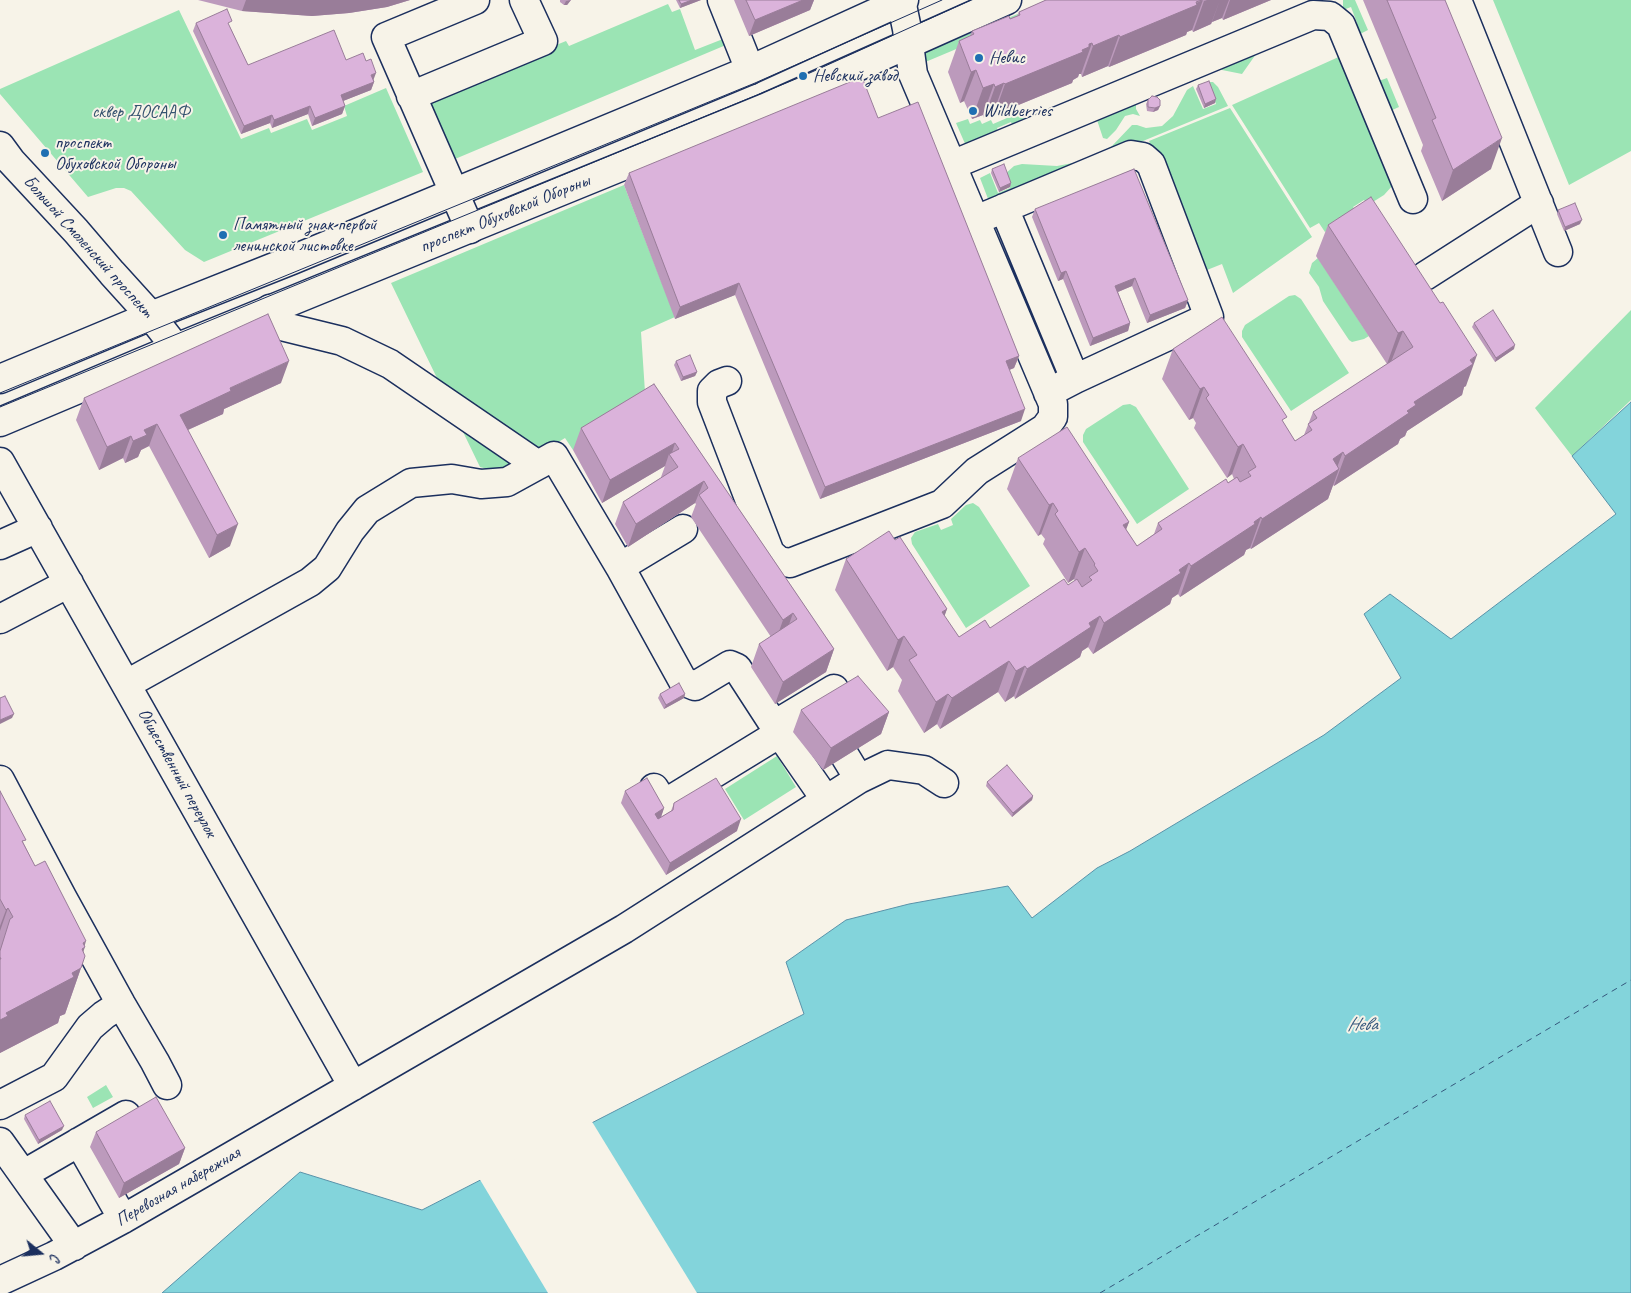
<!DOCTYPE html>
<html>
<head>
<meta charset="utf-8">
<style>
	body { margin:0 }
	#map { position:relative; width:1631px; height:1293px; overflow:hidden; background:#f7f3e8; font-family:Caveat,sans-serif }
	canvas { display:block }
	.north { position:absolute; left:15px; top:1228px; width:50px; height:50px; -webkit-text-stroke:4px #f7f3e8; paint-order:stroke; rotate:107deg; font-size:14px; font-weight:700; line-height:20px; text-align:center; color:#1b2f5e }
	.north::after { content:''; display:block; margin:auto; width:18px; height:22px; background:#1b2f5e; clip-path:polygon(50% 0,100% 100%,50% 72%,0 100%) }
</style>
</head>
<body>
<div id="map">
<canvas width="1631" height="1293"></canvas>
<div class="north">С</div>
</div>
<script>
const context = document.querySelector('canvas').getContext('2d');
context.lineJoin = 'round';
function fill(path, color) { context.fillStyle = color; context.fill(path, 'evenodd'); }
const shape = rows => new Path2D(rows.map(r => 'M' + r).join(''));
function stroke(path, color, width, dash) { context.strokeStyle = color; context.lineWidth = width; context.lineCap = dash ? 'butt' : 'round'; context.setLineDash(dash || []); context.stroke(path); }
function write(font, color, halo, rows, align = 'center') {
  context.font = font + ' Caveat,sans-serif'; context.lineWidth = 4; context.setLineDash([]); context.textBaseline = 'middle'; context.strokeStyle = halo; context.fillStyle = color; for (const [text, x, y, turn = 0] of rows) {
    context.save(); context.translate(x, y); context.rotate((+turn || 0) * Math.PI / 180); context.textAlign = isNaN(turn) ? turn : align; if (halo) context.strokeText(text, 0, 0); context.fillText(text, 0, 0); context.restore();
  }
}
const green = shape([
	[1343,0,1355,0,1368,30,1360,34,1350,26,1357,23,1351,7,1343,10],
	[1493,0,1631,0,1631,151,1569,185],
	[668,4,672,12,680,9,695,50,723,39,726,45,455,159,426,107,429,97,566,41,569,46],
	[179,10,241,139,269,128,271,133,307,119,312,130,347,116,344,106,386,88,423,172,204,262,185,250,131,191,124,188,116,188,88,197,0,94,0,89],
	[1020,13,1023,21,923,63,925,52],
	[1261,47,1242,74,1222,70,1218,65],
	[1343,55,1393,185,1384,195,1368,205,1364,200,1353,207,1357,212,1325,232,1319,223,1310,228,1232,105],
	[1387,78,1399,107,1388,112,1376,82],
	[1208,82,1213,82,1218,87,1228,106,990,204,980,178,990,173,998,193,1010,188,1005,174,1014,166,1022,164,1057,166,1078,162,1100,153,1112,146,1132,125,1137,125,1146,128,1162,126,1173,116,1187,90,1193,86,1203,109,1216,104],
	[1136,102,1136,109,1140,116,1133,114,1125,116,1116,130,1107,139,1103,138,1095,114],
	[1230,108,1312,237,1233,293,1222,264,1202,272,1149,141],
	[1021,112,1025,122,1016,132,1011,122,997,128,1000,138,966,146,956,123,968,119,970,124,980,120,982,124,991,120,993,124],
	[624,185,675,317,641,332,646,407,573,450,565,438,506,474,480,467,391,283],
	[1318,258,1369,336,1364,339,1352,342,1349,340,1323,301,1319,287,1309,273,1312,263],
	[1295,295,1301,299,1349,373,1291,411,1242,337,1242,331,1245,325,1289,296],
	[1631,310,1631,400,1572,456,1535,408],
	[1130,404,1136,407,1189,489,1137,524,1083,442,1083,435,1086,429,1123,405],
	[973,503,979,507,1030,586,966,628,912,544,911,538,915,532,938,524,941,530,953,525,951,519,966,505],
	[777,756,796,787,744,820,725,789],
	[106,1085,113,1097,93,1108,87,1097]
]);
const water = shape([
	[1631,402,1631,1293,162,1293,300,1172,422,1210,804,1014,786,962,846,920,909,904,1008,886,1032,918,1097,868,1130,851,1324,735,1401,678,1364,614,1390,594,1451,639,1616,514,1572,456,1631,402]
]);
const pier = shape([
	[591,1120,697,1293,548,1293,479,1178]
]);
const ferry = shape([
	[1100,1293,1631,980]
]);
const minor = shape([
	[722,0,750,70],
	[1457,0,1558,252],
	[411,96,543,41,524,0],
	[0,146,11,161,76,231,112,273,151,316,176,348],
	[952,165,1313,15,1330,16,1341,25,1413,199],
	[1004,208,1075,379],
	[976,220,1131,155,1143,157,1151,164,1209,317,1075,379,1048,393],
	[470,229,386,37,475,0],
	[1425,276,1539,203],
	[727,381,719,384,712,391,712,402,770,553,779,561,790,563,942,504,977,471,1045,428,1053,417,1053,404,913,74,907,29,901,0],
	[0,462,353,1086],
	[538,465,554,456,620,567,683,681,695,686,730,665,737,668,774,725,826,800],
	[0,545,38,528],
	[620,567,683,529],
	[0,619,69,583],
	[127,684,310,582,327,568,350,531,367,510,411,483,452,479,481,484,507,482,538,465,390,364,342,341,277,325,270,309],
	[774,725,834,689],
	[845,756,859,779],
	[0,780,62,897,121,1004,155,1062,167,1085],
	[654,788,664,804,780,733],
	[0,1105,54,1077,90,1027,104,1015,121,1004],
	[0,1142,74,1246],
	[79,1142,123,1219],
	[24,1174,126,1115],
	[0,1281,54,1256,123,1219,624,929,859,779,888,765,924,770,944,783]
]);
const major = shape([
	[0,379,151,316,292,260,750,70,904,0],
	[0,422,154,357,765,108,1007,0]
]);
const tram = shape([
	[0,393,755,83,942,0],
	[0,407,803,76,971,0]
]);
const wall = shape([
	[198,0,410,0,387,7,349,13,312,16,242,11],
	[560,0,571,0,567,5,564,5,560,2],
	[676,0,701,0,680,8],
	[734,0,814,0,810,10,749,36],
	[1046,0,1271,0,1223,20,1222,18,1212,22,1211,24,1193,32,1192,30,1187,32,1186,35,1109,67,1108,66,1082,77,1081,74,1079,74,1078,77,1073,80,1072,83,994,115,993,114,984,118,983,115,972,119,964,101,960,103,948,72,959,41,970,36,972,31,1017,16,1019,12],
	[1363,0,1445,0,1491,169,1442,201,1421,151,1423,145],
	[196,23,230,27,248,65,346,60,374,80,374,82,371,90,343,101,345,106,342,114,312,126,308,114,272,128,270,123,241,134,193,31],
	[1198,85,1215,103,1204,108,1196,89],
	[1148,100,1160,106,1158,110,1153,112,1147,111,1146,104],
	[878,118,1019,356,1014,368,1009,370,1021,421,820,499,735,295,675,319,624,185,629,173],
	[992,169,1011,183,1010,187,999,192,991,173],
	[1035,209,1188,300,1185,308,1147,323,1132,286,1118,292,1130,323,1128,331,1090,346,1063,279,1058,281,1032,217],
	[1558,210,1580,224,1564,231,1557,214],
	[1328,225,1466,386,1464,387,1462,395,1407,431,1405,436,1400,439,1398,444,1334,486,1333,485,1328,499,1251,549,1250,548,1246,550,1244,555,1180,597,1178,594,1172,598,1170,604,1093,654,1088,647,1082,651,1080,657,1015,699,1014,696,1005,702,998,692,940,729,937,724,924,733,898,691,902,680,893,667,887,671,835,590,846,559,895,540,947,609,944,616,959,637,990,628,1068,585,1075,581,1074,579,1068,583,1043,544,1045,539,1041,534,1038,536,1007,489,1018,458,1129,522,1126,529,1137,546,1154,534,1158,523,1234,479,1232,474,1227,478,1194,428,1196,423,1193,418,1189,420,1162,379,1173,349,1284,424,1295,441,1304,435,1313,412,1387,364,1316,256],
	[1474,323,1514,349,1495,362,1472,327],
	[676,361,697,372,695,376,681,381,674,365],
	[281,383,224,409,223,414,188,430,230,546,209,558,149,446,141,450,138,457,125,463,123,458,99,470,76,420,84,398],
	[654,384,834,649,826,672,775,704,751,667,759,644,771,637,691,517,696,504,695,503,628,547,615,524,623,502,662,477,661,477,665,466,602,503,573,450,581,428],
	[660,694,685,694,684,698,664,709,658,698],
	[801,710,889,712,881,734,823,770,793,732],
	[987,782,1033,796,1032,800,1012,817,986,786],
	[0,791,24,844,35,866,84,946,81,968,65,1014,60,1016,58,1023,0,1053],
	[625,791,664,808,661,817,671,811,674,803,737,831,666,875,621,803],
	[25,1115,62,1130,38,1144,24,1119],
	[96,1132,185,1148,179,1164,119,1198,90,1147]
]);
const shadedWall = shape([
	[246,0,410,0,387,7,349,13,312,16,242,11],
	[571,0,567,5,564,5,566,1],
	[692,0,701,0,680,8,681,4],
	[803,0,814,0,810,10,749,36,755,20],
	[1203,0,1192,30,1187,32,1186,35,1109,67,1120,37],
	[1207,0,1220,0,1211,24,1193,32,1204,1],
	[1220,0,1229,0,1222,18,1212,22],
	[1230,0,1271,0,1223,20],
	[1119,35,1108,66,1082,77,1093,46],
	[1092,43,1081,74,1079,74,1078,77,1073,80,1072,83,994,115,1005,84,1082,50,1089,44],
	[976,70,964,101,960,103,971,72],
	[376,73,373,81,371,75],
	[374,82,371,90,338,103,341,95],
	[1004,83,993,114,984,118,995,87],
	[994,84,983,115,972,119,983,88],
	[1216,99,1215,103,1204,108,1205,104],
	[310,106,308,114,272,128,274,120],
	[345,106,342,114,312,126,315,118],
	[1160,106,1158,110,1153,112,1155,108],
	[272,115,270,123,241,134,244,126],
	[1502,138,1491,169,1442,201,1453,170],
	[1011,183,1010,187,999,192,1000,188],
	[1582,220,1580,224,1564,231,1565,227],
	[1066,271,1063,279,1058,281,1061,273],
	[1135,278,1132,286,1113,294,1115,286],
	[739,283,735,295,675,319,680,307],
	[1188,300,1185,308,1147,323,1150,315],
	[1130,323,1128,331,1090,346,1093,338],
	[1403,331,1391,362,1387,364,1398,333],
	[1515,345,1514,349,1495,362,1496,358],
	[1477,355,1466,386,1464,387,1462,395,1407,431,1405,436,1400,439,1398,444,1334,486,1345,456,1407,411,1414,402],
	[1019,356,1014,368,1002,373,1006,361],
	[289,361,281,383,224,409,223,414,172,437,180,415,230,388],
	[697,372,695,376,681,381,683,377],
	[1204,387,1193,418,1189,420,1200,389],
	[1025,409,1021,421,820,499,825,487],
	[157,424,149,446,141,450,138,457,125,463,133,441,144,430],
	[131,436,123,458,99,470,107,447],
	[675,443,671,456,669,454,665,466,602,503,610,480],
	[1243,444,1232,474,1227,478,1238,447],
	[1343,452,1336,470,1339,469,1328,499,1251,549,1262,519,1333,459],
	[704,481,695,503,628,547,636,524],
	[1053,503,1041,534,1038,536,1049,505],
	[1261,517,1250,548,1246,550,1244,555,1180,597,1191,566],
	[1129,522,1117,553,1123,525],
	[238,524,230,546,209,558,217,535],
	[1085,548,1074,579,1068,583,1079,552],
	[1189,563,1178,594,1172,598,1170,604,1093,654,1104,623],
	[947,609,936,640,942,612],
	[793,613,785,636,775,643,783,620],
	[1100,616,1088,647,1082,651,1080,657,1015,699,1027,669,1089,623],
	[904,636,893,667,887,671,898,640],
	[834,649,826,672,775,704,783,682],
	[1009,661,998,692,940,729,952,698],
	[1025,666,1014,696,1005,702,1016,671],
	[685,694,684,698,664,709,666,705],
	[948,694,937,724,924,733,936,702],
	[889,712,881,734,823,770,831,748],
	[14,714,12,718,0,724,0,720],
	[1033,796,1032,800,1012,817,1013,813],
	[664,808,660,820,651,826,655,814],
	[741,819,737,831,666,875,670,863],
	[8,908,0,931,0,926,6,910],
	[86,941,84,948,85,947,76,971,81,968,65,1014,60,1016,58,1023,0,1053,0,1020,6,1013,83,943],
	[64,1126,62,1130,38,1144,39,1140],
	[185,1148,179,1164,119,1198,124,1183]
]);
const building = shape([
	[679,0,692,0,681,4,679,0],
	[746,0,803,0,755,20,746,0],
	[1046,0,1202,0,1196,2,1197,5,1120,37,1119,35,1093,46,1092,43,1089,44,1089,47,1082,50,1083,52,1005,84,1004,83,995,87,994,84,983,88,976,70,971,72,959,41,974,34,972,31,1009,16,1010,19,1020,15,1019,12,1046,0],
	[1387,0,1445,0,1502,138,1453,170,1432,120,1436,118,1387,0],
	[227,9,232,21,228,23,248,65,334,30,346,60,363,53,366,61,371,59,376,73,371,75,374,82,341,95,345,106,315,118,310,106,274,120,272,115,244,126,196,23,227,9],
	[862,77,878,118,918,102,1019,356,1006,361,1025,409,825,487,739,283,680,307,629,173,862,77],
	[1209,81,1216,99,1205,104,1198,85,1209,81],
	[1152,96,1157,97,1160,100,1160,106,1155,108,1148,107,1148,100,1152,96],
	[1004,164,1011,183,1000,188,992,169,1004,164],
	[1134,169,1188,300,1150,315,1135,278,1115,286,1130,323,1093,338,1066,271,1061,273,1035,209,1134,169],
	[1371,197,1440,303,1443,302,1477,355,1470,360,1473,364,1414,402,1416,405,1407,411,1409,413,1345,456,1343,452,1333,459,1339,469,1262,519,1261,517,1254,522,1255,524,1191,566,1189,563,1179,570,1181,573,1104,623,1100,616,1089,623,1091,627,1027,669,1025,666,1016,671,1009,661,952,698,948,694,936,702,909,660,917,655,904,636,898,640,846,559,889,531,895,540,900,537,947,609,942,612,959,637,985,620,990,628,1064,579,1068,585,1077,579,1082,587,1092,580,1089,577,1098,571,1094,565,1095,564,1085,548,1079,552,1055,514,1058,511,1053,503,1049,505,1018,458,1067,427,1129,522,1123,525,1137,546,1162,529,1158,523,1226,479,1228,483,1237,477,1240,482,1251,476,1248,472,1256,467,1243,444,1238,447,1206,398,1209,395,1204,387,1200,389,1173,349,1222,317,1287,417,1282,420,1295,441,1312,430,1308,424,1317,418,1313,412,1413,347,1403,331,1398,333,1328,225,1371,197],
	[1575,203,1582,220,1565,227,1558,210,1575,203],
	[1493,310,1515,345,1496,358,1474,323,1493,310],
	[268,314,289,361,230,388,231,391,180,415,238,524,217,535,157,424,144,430,147,435,133,441,131,436,107,447,84,398,268,314],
	[690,355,697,372,683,377,676,361,690,355],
	[654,384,834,649,783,682,759,644,797,619,793,613,783,620,699,495,708,488,704,481,636,524,623,502,678,467,669,454,679,449,675,443,610,480,581,428,654,384],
	[858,676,889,712,831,748,801,710,858,676],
	[679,683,685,694,666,705,660,694,679,683],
	[5,696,14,714,0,720,0,698,5,696],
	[1007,765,1033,796,1013,813,987,782,1007,765],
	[647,778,664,808,655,814,658,819,673,810,674,803,716,778,741,819,670,863,625,791,647,778],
	[0,791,26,840,22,841,35,866,45,861,86,941,83,943,85,947,82,949,85,956,81,968,72,973,74,977,6,1013,8,1016,0,1020,0,959,1,959,0,957,0,951,10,919,13,917,8,908,6,910,0,899,0,791],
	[156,1097,185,1148,124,1183,96,1132,156,1097],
	[50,1101,64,1126,39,1140,25,1115,50,1101]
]);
const markers = [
	[979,58,5,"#1f6fb2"],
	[803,76,5,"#1f6fb2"],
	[973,111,5,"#1f6fb2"],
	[45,153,5,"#1f6fb2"],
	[223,235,5,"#1f6fb2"]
];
const poiNames = [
	["Невис",989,58],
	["Невский завод",813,76],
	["Wildberries",983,111],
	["проспект",55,143],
	["Обуховской Обороны",55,164],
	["Памятный знак первой",233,225],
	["ленинской листовке",233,246]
];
const parkNames = [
	["сквер ДОСААФ",141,112]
];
const streetNames = [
	["проспект Обуховской Обороны",505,214,-22],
	["Большой Смоленский проспект",88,247,48],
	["Общественный переулок",177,773,61],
	["Перевозная набережная",178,1187,-30]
];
const waterNames = [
	["Нева",1362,1025]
];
fill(green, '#9be4b4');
fill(water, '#83d4db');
stroke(water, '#5992a9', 1);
fill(pier, '#f7f3e8');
stroke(ferry, '#35587d', 1, [6, 5]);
stroke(minor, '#1b2f5e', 31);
stroke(major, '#1b2f5e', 31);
stroke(minor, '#f7f3e8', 28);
stroke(major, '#f7f3e8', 28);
stroke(tram, '#1b2f5e', 1);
fill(wall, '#bc9abc');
fill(shadedWall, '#997d99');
fill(building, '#dbb3db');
stroke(building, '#997d99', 1);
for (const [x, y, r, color] of markers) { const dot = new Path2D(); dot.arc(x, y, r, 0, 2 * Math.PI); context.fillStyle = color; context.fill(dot); stroke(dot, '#f7f3e8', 2); }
write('18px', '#1b2f5e', '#f7f3e8', poiNames, 'left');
write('18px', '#35536f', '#f7f3e8', parkNames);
write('18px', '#1b2f5e', '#f7f3e8', streetNames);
write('italic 19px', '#35587d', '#f7f3e8', waterNames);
</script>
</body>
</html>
